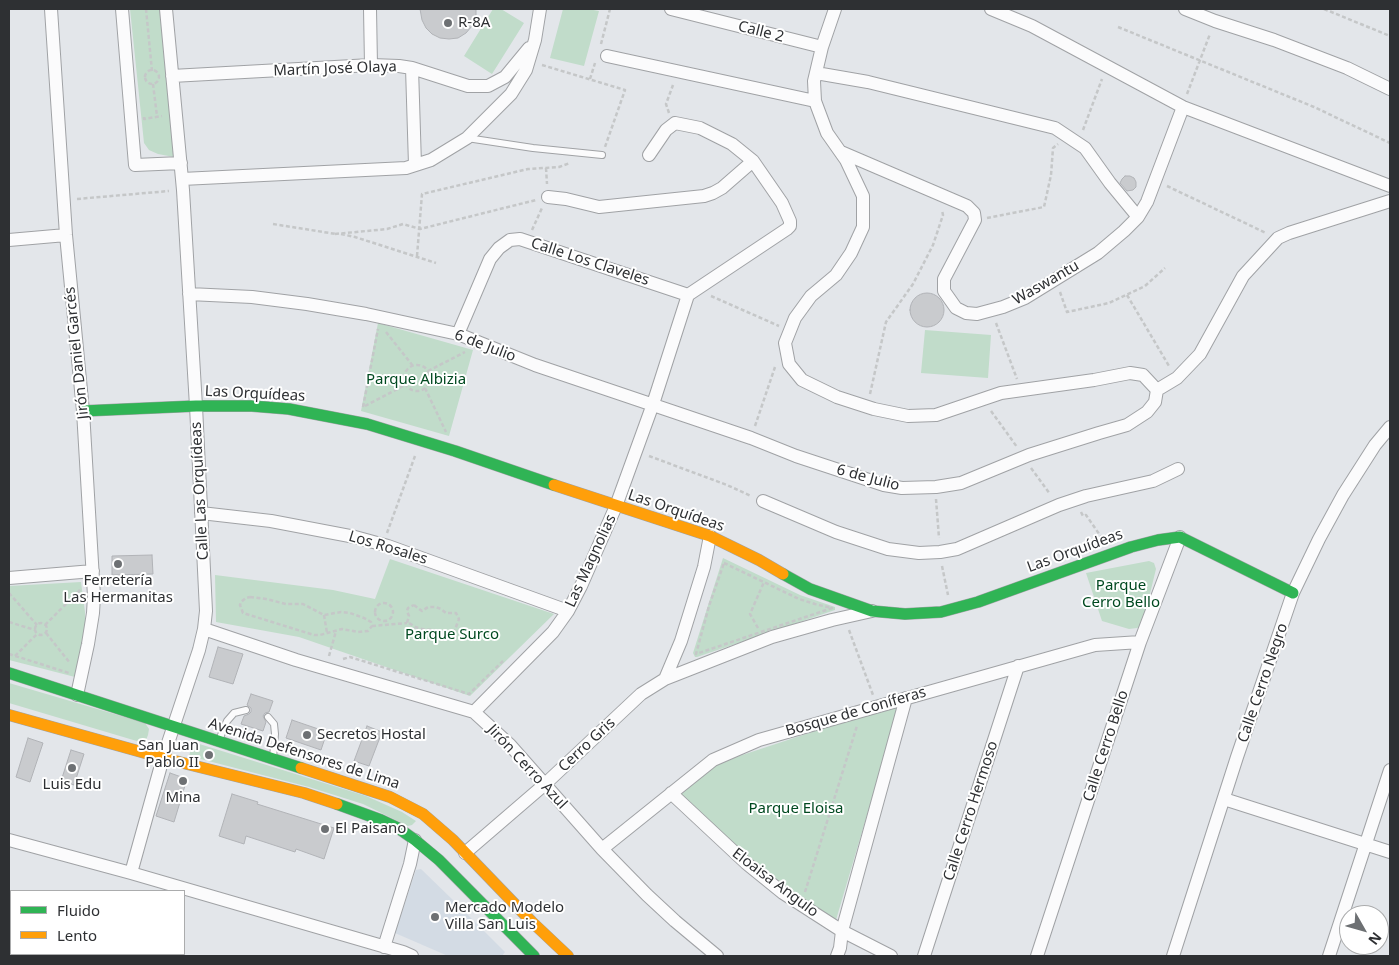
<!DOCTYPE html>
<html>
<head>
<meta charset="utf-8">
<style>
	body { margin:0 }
	#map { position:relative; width:1399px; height:965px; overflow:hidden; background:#e3e6ea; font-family:"Noto Sans",sans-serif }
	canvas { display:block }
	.frame { position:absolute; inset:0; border:10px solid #2e3033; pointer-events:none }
	.legend { position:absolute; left:10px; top:890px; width:175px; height:65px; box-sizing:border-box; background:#fff; border:1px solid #abacad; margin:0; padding:6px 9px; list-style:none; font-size:15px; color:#2e3033 }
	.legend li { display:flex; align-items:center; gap:10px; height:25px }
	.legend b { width:25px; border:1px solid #abacad }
	.north { position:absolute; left:1339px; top:905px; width:50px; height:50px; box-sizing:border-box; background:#fff; border:1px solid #abacad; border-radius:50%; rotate:128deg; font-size:14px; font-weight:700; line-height:20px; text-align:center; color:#2e3033 }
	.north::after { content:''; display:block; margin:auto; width:18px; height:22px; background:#6d7073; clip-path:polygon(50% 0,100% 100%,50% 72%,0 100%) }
</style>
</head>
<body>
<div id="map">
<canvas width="1399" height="965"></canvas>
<div class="frame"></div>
<ul class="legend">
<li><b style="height:6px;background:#30b455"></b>Fluido</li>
<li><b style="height:6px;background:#ff9f0a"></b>Lento</li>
</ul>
<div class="north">N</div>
</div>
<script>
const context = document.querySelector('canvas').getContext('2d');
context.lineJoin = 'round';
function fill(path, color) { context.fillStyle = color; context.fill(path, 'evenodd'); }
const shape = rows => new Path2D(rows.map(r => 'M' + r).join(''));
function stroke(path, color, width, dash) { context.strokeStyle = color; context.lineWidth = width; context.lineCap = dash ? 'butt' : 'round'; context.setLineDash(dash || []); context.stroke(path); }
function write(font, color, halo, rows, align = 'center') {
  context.font = font + ' "Noto Sans",sans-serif'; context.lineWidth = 4; context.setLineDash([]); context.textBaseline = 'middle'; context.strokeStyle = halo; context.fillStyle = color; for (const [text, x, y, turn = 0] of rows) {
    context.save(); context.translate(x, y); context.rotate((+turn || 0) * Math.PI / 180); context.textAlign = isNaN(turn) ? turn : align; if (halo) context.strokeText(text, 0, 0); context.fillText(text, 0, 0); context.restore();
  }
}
const built = shape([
	[421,869,455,902,505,952,502,956,448,956,395,933,416,870]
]);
const green = shape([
	[130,9,161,9,174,157,158,154,149,150,144,143],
	[493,9,501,9,524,23,492,74,464,56],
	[563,9,588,9,599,11,584,66,550,58],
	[378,323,473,350,449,436,361,411],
	[925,330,991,335,988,378,921,373],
	[723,558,800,595,835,607,835,610,697,657,695,657,693,653],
	[390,559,554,614,470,696,299,637,216,622,215,575,333,590,375,599],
	[1149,561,1154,563,1156,569,1143,622,1141,626,1137,628,1129,629,1102,621,1086,573],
	[81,582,85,612,85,627,75,677,9,660,9,586],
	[9,683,145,723,149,729,148,735,146,740,140,742,9,703],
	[900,703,836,920,780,885,730,842,681,794,718,763],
	[193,742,366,796,402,812,416,821,412,825,408,826,363,804,309,787,189,756]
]);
const building = shape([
	[420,9,476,9,476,18,472,26,466,33,458,38,449,39,440,38,432,34,426,28,422,20,420,9],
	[1125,176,1130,176,1134,178,1136,182,1136,187,1133,190,1127,191,1120,183,1122,179,1125,176],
	'910 310a17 17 0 1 1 34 0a17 17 0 1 1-34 0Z',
	[152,555,153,574,112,575,112,556,152,555],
	[218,647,243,654,233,684,209,677,218,647],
	[251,694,273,701,269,712,265,713,263,716,266,722,263,731,241,724,244,716,249,714,251,712,251,708,247,705,251,694],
	[292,720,327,732,321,750,286,738,292,720],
	[367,726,382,732,369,766,354,761,367,726],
	[28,738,43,743,30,782,16,777,28,738],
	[71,750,84,754,74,785,61,781,71,750],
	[170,773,187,779,174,822,156,816,170,773],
	[232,794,258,802,257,804,334,828,324,859,296,849,295,852,246,836,244,844,219,836,232,794]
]);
const path = shape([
	[146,9,152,71],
	[1324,9,1390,36],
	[1118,27,1314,107,1390,143],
	[601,44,610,9],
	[542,65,625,90,605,147],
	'145 77a7 7 0 1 1 14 0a7 7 0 1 1-14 0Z',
	[590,79,595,63],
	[153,84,157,116],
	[1187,94,1210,34],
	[669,113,666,104,673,85],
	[144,117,144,119,162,116],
	[1083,130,1102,79],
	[546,168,547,184],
	[1167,186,1266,233],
	[77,199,169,191],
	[987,218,1044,207,1051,175,1053,148,1058,144],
	[273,224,336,234],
	[532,230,542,208],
	[335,234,387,229,403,224,420,229,536,200],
	[341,234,355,237,436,263],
	[417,256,422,194,528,169,559,167,570,163],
	[1060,292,1067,312,1109,303,1145,286,1165,268],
	[1127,295,1169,366],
	[711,296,779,326],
	[996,323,1017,379],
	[386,332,413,366],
	'404 378a13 13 0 1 1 26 0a13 13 0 1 1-26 0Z',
	[428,371,465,352],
	[425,388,446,432],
	[870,394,886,322,913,284,933,245,943,215,942,210],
	[365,406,405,385],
	[363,407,378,329],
	[991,411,1017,447],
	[755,426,775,367],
	[649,456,727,485,751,496],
	[1031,468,1050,494],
	[936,499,939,538],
	[1081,512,1083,516,1086,515,1104,541],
	[387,533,415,456],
	[724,563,799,599,815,604,832,608,696,654,709,606,724,563],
	[942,566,948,595],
	[9,593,37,625],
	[250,597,266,599,286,604,303,604,324,615,341,612,350,613,364,618,371,622,372,626,368,631,358,632,342,629,320,635,314,635,243,613,240,605,241,602,246,598,250,597],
	'375 612a9 9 0 1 1 18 0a9 9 0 1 1-18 0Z',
	[414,605,422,611,428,607,436,607,441,609,446,613,456,613,459,619,454,632,443,633,434,630,422,629,415,627,409,623,407,623,409,616,407,611,408,608,414,605],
	[324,615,327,633],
	[9,622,35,630],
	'35 629a6 6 0 1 1 12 0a6 6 0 1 1-12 0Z',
	[45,625,80,590],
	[372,626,407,623],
	[758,628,750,614,764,582],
	[849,630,873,695],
	[46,633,70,663],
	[9,654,69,673],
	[15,656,37,634],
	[329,656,336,631],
	[343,659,350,657,469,694,503,661],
	[805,892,857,726]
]);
const lane = shape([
	[467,138,533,148,602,155],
	[268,717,274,724,275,734,273,758],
	[219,740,227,721,234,713,246,710]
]);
const street = shape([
	[51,9,66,235,83,411,94,596,93,613,88,644,77,695],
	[122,9,135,165,181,163],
	[370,9,371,65],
	[671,9,822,47],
	[835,9,822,47,814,81,815,101,827,133,846,160,863,196,863,227,851,253,836,275,811,296,795,318,785,343,789,364,802,380,837,397,874,409,908,416,936,415,1001,393,1094,380,1130,373,1143,375,1157,390],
	[991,9,1032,26,1183,107,1390,186],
	[1185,9,1215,21,1274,40,1347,68,1390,89],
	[607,56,815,101],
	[412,68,415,165],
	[816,73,868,82,1055,128,1085,148,1110,183,1138,217],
	[172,76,371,65,399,66,412,68,468,86,488,86,505,77,529,48],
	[841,152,967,206,974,213,975,220,944,279,944,291,956,308,966,313,977,314,1003,307,1025,298,1098,253,1124,231,1138,217,1147,202,1183,107],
	[649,155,666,130,675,123,700,128,732,144,753,161,782,203,790,221,790,226,787,229,688,295],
	[182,179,406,168,431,160,467,138,511,94,526,70,535,40,540,9],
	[548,197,566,199,599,207,704,196,713,193,722,188,753,161],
	[9,240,66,235],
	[189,294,252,297,307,304,366,314,458,334,535,365,751,438,796,456,884,485,902,488,936,487,961,483,1029,455,1099,433,1127,425,1147,412,1155,402,1157,390],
	[458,334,490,259,499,248,510,240,520,239,688,295],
	[1157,390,1177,378,1200,354,1243,276,1278,238,1289,233,1390,201],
	[763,501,836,532,888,549,919,553,940,552,957,549,1059,505,1086,496,1153,481,1178,469],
	[201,513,271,521,355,537,388,546,568,611],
	[9,578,93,571],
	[204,629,296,660,474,712,510,745,602,849,647,895,675,921,717,956],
	[665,679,681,641,704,567,710,536],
	[474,712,553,632,568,611,581,586,616,506,653,404,688,295],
	[671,793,746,863,783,893,842,931,891,956],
	[1224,799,1390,852],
	[9,840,131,873,403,952,412,956],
	[602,849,713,760,759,740,1095,645,1140,642],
	[465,853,544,785,641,694,665,679,772,637,832,620,872,611],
	[131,873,163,758,199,650,204,629,206,611,196,406,183,190,166,9],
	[9,930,11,931],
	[384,947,410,864,415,840],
	[108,954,119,956],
	[837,956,840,948,842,931,906,698],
	[924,956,1018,666],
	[1037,956,1140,642,1180,537],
	[1173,956,1237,757,1293,593,1319,539,1343,495,1375,445,1390,427],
	[1329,956,1390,770]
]);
const fast = shape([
	[83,411,196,406,252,406,289,409,367,424,455,451,554,485],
	[783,574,810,589,872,611,905,614,941,612,978,602,1131,547,1158,540,1180,537,1293,593],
	[9,673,301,768],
	[337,804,381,820,398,828,415,840,439,860,534,956]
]);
const slow = shape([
	[554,485,710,536,759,560,783,574],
	[9,715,163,758,304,793,337,804],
	[301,768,390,797,423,814,453,840,532,922,568,956]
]);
const markers = [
	[448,23,5,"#6d7073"],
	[118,564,5,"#6d7073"],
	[307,735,5,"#6d7073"],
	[209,755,5,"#6d7073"],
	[72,768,5,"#6d7073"],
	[183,781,5,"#6d7073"],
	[325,829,5,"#6d7073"],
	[435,917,5,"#6d7073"]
];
const poiNames = [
	["R-8A",458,23],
	["Ferretería",118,581,"center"],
	["Las Hermanitas",118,598,"center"],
	["Secretos Hostal",317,735],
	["San Juan",199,746,"right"],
	["Pablo II",199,763,"right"],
	["Luis Edu",72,785,"center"],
	["Mina",183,798,"center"],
	["El Paisano",335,829],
	["Mercado Modelo",445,908],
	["Villa San Luis",445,925]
];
const streetNames = [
	["Calle 2",761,32,14],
	["Martín José Olaya",335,69,-2],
	["Calle Los Claveles",590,262,18],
	["Waswantu",1046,283,-30],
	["6 de Julio",485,346,21],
	["Jirón Daniel Garcés",77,353,-96],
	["Las Orquídeas",255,394,3],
	["6 de Julio",868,478,15],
	["Calle Las Orquídeas",200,491,-93],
	["Las Orquídeas",676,511,19],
	["Los Rosales",388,548,17],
	["Las Orquídeas",1075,551,-20],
	["Las Magnolias",591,561,-65],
	["Calle Cerro Negro",1263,683,-71],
	["Bosque de Coníferas",856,712,-16],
	["Cerro Gris",587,745,-43],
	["Calle Cerro Bello",1106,746,-72],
	["Avenida Defensores de Lima",304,754,18],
	["Jirón Cerro Azul",527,767,47],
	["Calle Cerro Hermoso",971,811,-72],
	["Eloaisa Angulo",775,883,37]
];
const parkNames = [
	["Parque Albizia",416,380],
	["Parque",1121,586],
	["Cerro Bello",1121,603],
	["Parque Surco",452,635],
	["Parque Eloisa",796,809]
];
fill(built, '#d3dbe4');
fill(green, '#c1dcca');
fill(building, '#c9cbce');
stroke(building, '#b1b3b7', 1);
stroke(lane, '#a0a2a5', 8);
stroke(street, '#a0a2a5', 14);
stroke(fast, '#a0a2a5', 12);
stroke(slow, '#a0a2a5', 12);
stroke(path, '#c5c7c8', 2.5, [4, 2.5]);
stroke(lane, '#fbfbfc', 6);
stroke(street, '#fbfbfc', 12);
stroke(fast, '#30b455', 11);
stroke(slow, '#ff9f0a', 11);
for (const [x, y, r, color] of markers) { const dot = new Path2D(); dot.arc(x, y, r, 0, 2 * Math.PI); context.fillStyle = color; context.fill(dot); stroke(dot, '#fff', 2); }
write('15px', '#2e3033', '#fff', poiNames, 'left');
write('15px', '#2e3033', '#fff', streetNames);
write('15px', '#004920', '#fff', parkNames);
</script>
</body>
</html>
